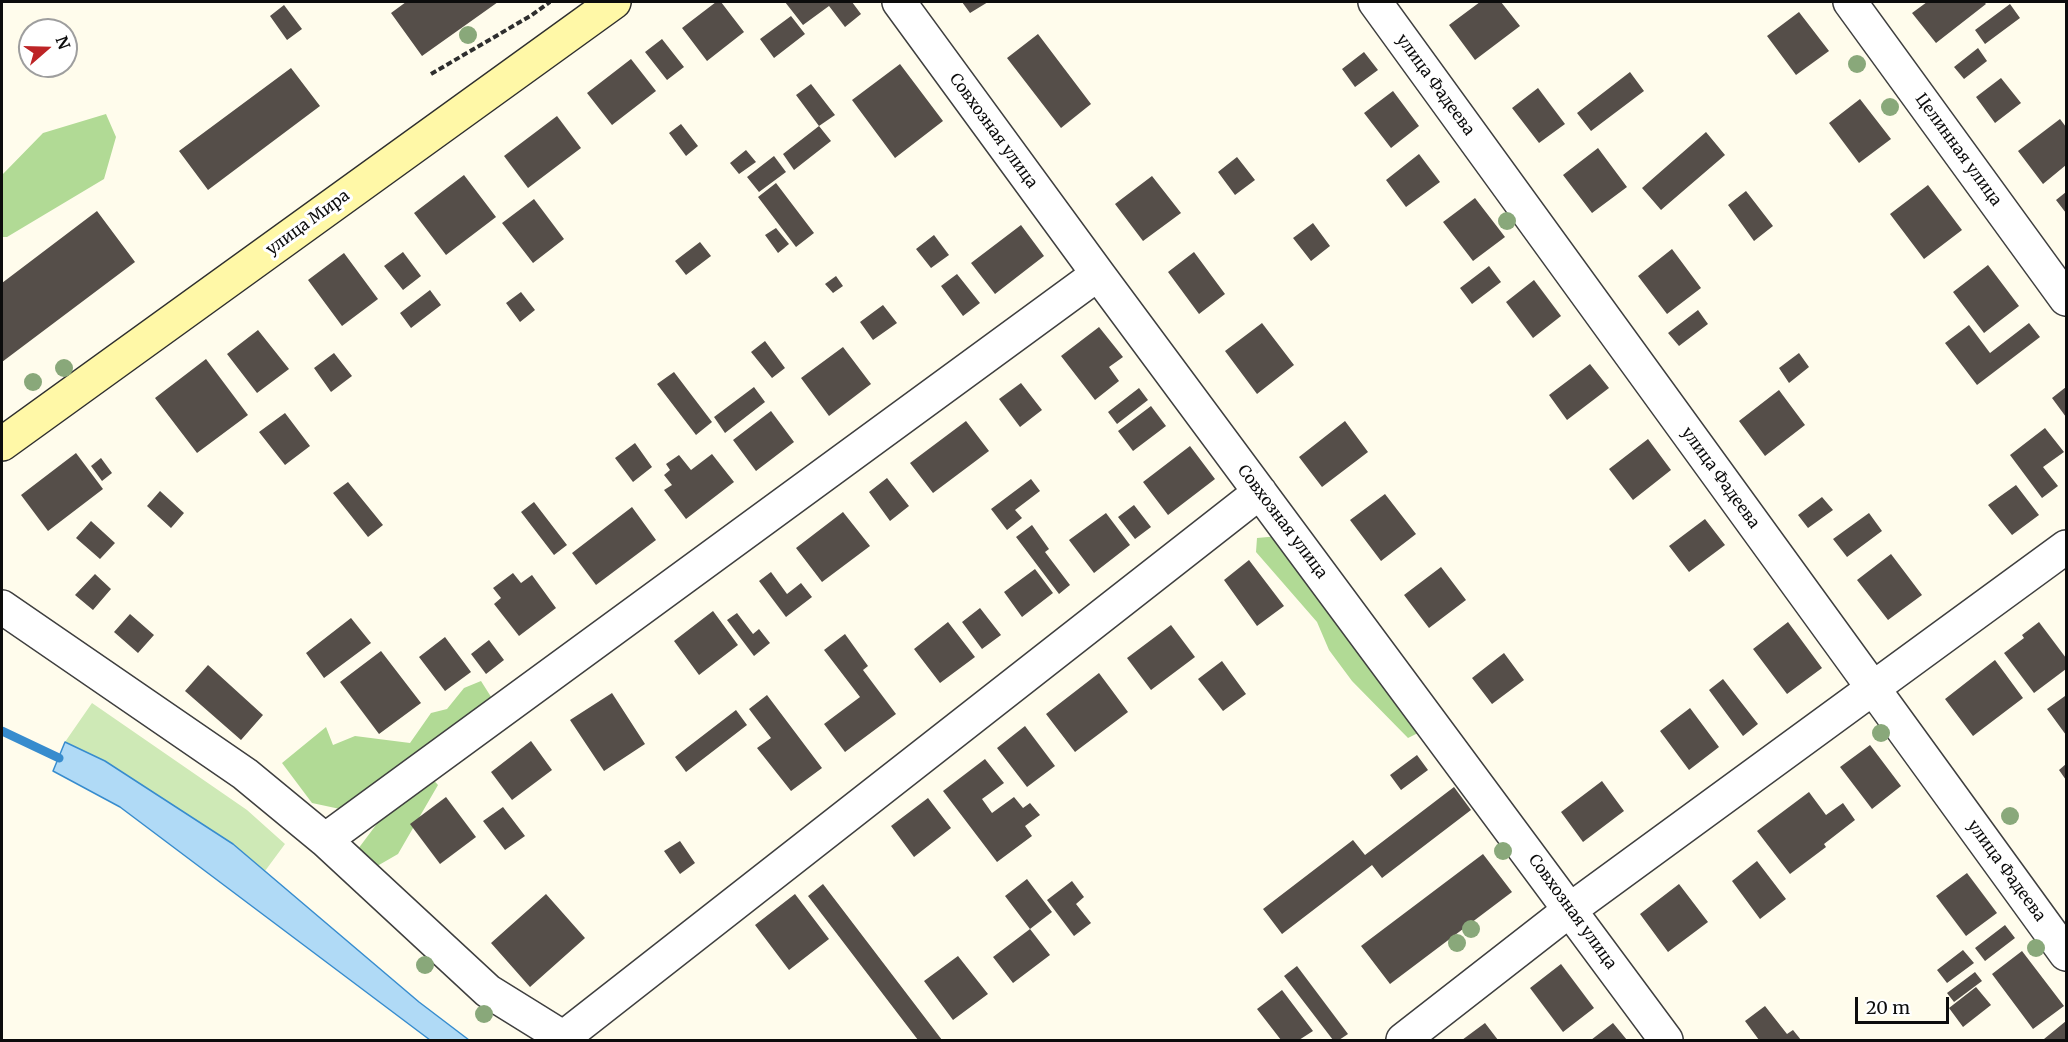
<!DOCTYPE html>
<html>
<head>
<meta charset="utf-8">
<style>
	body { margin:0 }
	#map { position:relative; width:2068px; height:1042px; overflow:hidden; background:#fffcec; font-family:Merriweather,serif }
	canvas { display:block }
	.frame { position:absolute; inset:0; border:3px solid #0c0c0c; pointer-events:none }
	.north { position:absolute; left:18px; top:18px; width:60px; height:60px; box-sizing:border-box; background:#fff; border:2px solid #9e9e9e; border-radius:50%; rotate:70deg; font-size:16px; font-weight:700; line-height:24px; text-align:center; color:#0c0c0c }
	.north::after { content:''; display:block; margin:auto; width:21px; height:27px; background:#bd2426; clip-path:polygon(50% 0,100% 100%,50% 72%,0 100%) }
	.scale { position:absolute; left:1855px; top:997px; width:94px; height:27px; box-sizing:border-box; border:3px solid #0c0c0c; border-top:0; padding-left:8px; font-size:18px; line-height:21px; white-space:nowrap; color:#0c0c0c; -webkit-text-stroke:4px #fff; paint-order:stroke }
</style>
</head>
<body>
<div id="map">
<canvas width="2068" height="1042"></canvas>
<div class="frame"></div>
<div class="north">N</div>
<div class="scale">20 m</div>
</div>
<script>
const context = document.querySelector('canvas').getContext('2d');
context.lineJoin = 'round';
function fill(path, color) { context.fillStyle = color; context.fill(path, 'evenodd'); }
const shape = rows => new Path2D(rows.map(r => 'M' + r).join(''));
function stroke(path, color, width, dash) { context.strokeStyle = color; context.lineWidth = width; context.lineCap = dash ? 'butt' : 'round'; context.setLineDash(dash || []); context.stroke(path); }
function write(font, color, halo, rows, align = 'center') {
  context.font = font + ' Merriweather,serif'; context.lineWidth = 6; context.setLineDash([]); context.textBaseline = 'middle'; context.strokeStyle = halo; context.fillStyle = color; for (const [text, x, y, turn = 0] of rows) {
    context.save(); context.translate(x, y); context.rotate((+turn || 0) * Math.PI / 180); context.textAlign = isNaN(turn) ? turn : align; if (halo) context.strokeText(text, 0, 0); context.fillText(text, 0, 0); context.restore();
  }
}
const green = shape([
	[92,703,247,810,285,844,265,871,233,844,105,761,65,742]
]);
const forest = shape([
	[106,114,116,137,104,179,7,237,2,237,2,175,43,133],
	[1279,536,1424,730,1408,738,1352,681,1329,650,1317,622,1256,552,1257,538],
	[481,681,493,700,340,809,312,803,282,763,326,727,333,745,355,736,410,743,431,713,447,709,464,688],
	[427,773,438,785,398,854,372,869,355,853,388,809]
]);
const water = shape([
	[65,742,105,761,233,844,419,1002,469,1040,430,1040,120,807,53,771,65,742]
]);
const stream = shape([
	[2,731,59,758]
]);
const building = shape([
	[406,2,498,2,422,56,391,13],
	[716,2,721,2,744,32,707,61,682,28],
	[785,2,852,2,861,14,845,27,829,6,803,25],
	[962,2,988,2,970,13],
	[1480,2,1501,2,1520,26,1475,60,1449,25],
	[1927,2,1984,2,1986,4,1936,43,1912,13],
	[2010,4,2020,18,1985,44,1975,30],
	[284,5,302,29,287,40,270,16],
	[1799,12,1829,51,1796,75,1767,36],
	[791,16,805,34,774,58,760,39],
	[1038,34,1091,104,1061,128,1007,58],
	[662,39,684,67,667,80,645,52],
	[1978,48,1987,61,1964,79,1954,67],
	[1364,52,1378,70,1355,87,1342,69],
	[631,59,656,91,612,125,587,93],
	[900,64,943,121,895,158,852,100],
	[291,68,320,106,208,190,179,151],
	[1630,72,1644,91,1591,131,1577,113],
	[2001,78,2021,103,1995,123,1976,97],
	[811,84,835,115,819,126,831,141,794,170,783,154,819,126,796,95],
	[1538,88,1565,124,1539,143,1512,108],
	[1393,91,1419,126,1391,148,1364,113],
	[1860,99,1891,139,1859,163,1829,123],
	[557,116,581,148,528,188,504,156],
	[2060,119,2066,127,2066,165,2043,184,2018,151],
	[681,124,698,146,686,156,669,133],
	[1706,132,1725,155,1661,210,1642,188],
	[1598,148,1627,187,1592,213,1563,175],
	[746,150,756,162,739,174,730,163],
	[1419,154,1440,182,1406,207,1386,180],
	[774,156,786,172,759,192,747,177],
	[1237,157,1255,180,1235,195,1218,172],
	[464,175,496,217,446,255,414,213],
	[1152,176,1181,213,1143,241,1115,204],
	[776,183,814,233,796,247,758,197],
	[1928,185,1962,230,1924,259,1890,214],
	[1746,191,1773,226,1754,241,1728,205],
	[2066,192,2066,213,2056,200],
	[1475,198,1505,237,1473,261,1443,222],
	[534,199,564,239,533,263,502,223],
	[97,211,135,262,2,362,2,283],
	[1313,223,1330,246,1311,261,1293,238],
	[1021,225,1044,256,995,294,971,263],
	[776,228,789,244,778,253,765,235],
	[934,235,949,255,931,268,916,249],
	[700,242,711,256,686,275,675,261],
	[1672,249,1701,288,1667,314,1638,276],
	[403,252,421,276,403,290,384,266],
	[1194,252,1225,294,1199,314,1168,272],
	[344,253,378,299,342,326,308,280],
	[1988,265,2019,306,1984,333,1953,292],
	[1489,266,1501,282,1472,304,1460,288],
	[957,274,980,303,963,316,941,286],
	[836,276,843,286,833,293,825,284],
	[1534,280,1561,316,1533,338,1506,302],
	[430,290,441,305,411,328,400,313],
	[521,292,535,310,520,322,506,303],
	[883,305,897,323,873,340,860,322],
	[1698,310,1708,324,1679,346,1668,333],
	[1262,323,1294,365,1257,394,1225,351],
	[2029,323,2040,337,1977,385,1945,343,1969,325,1990,353],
	[1099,327,1123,357,1109,367,1119,381,1095,400,1061,356],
	[258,330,289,369,257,393,227,354],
	[765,341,785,368,772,378,751,352],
	[843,347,871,384,829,416,801,378],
	[334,353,352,376,331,392,314,368],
	[1799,353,1809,367,1789,383,1779,368],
	[206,359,248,415,197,453,155,398],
	[1590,364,1609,388,1567,420,1549,395],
	[674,372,712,422,696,435,657,384],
	[1021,383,1042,410,1020,427,999,399],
	[754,387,765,402,725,433,714,417],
	[2066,387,2066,417,2052,398],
	[1139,388,1148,400,1117,424,1108,412],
	[1779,390,1805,425,1765,456,1739,421],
	[1151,406,1166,426,1133,451,1118,431],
	[771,411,794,442,756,471,733,440],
	[285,413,310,446,285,465,259,432],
	[966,421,989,451,933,493,910,463],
	[1345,421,1368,452,1322,487,1299,457],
	[2045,428,2064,452,2043,467,2058,486,2042,498,2010,455],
	[1648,439,1671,470,1633,500,1609,469],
	[635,443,652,467,633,482,615,458],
	[1190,446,1215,479,1168,515,1143,482],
	[76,453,103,489,48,531,21,495],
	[712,454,734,482,686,519,664,490,672,485,664,475,670,470,666,464,679,455,691,470],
	[101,458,112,473,102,481,91,466],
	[887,478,909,506,890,521,869,492],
	[1031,479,1040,491,1015,510,1022,518,1007,530,991,509],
	[348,482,383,525,368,537,333,493],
	[2016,485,2039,515,2012,535,1988,505],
	[160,491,184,513,171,528,147,506],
	[1385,494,1416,534,1381,561,1350,520],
	[1822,497,1833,510,1808,528,1798,515],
	[534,502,567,545,554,555,521,512],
	[1134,505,1151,527,1135,539,1118,517],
	[632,507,656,540,596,585,572,553],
	[843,512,870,546,822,582,796,548],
	[1106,513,1130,545,1094,573,1069,540],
	[1869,513,1882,531,1847,557,1833,539],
	[1705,519,1725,545,1689,572,1669,546],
	[91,521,115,543,100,559,76,538],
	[1032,525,1049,549,1045,552,1070,585,1059,594,1016,537],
	[1891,554,1922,595,1888,620,1857,580],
	[1249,560,1284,606,1257,626,1224,580],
	[1441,567,1466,600,1429,628,1404,595],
	[1035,569,1053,593,1022,617,1004,592],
	[771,572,787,594,801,583,812,597,786,617,759,581],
	[513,573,521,583,532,575,556,608,519,636,494,604,501,598,493,588],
	[95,574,111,589,93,610,75,595],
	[980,608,1001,635,982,649,962,622],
	[713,611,738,645,699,675,674,641],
	[737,613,753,634,759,629,770,643,754,656,727,620],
	[130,614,154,635,138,653,114,632],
	[351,618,371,643,324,678,306,653],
	[948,622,975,657,940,683,914,649],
	[1788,622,1822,668,1787,694,1753,649],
	[2039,622,2066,658,2066,669,2034,693,2004,653,2024,638,2022,635],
	[1171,625,1195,657,1151,690,1127,658],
	[845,634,868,666,863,670,896,714,845,752,824,724,860,697,824,650],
	[445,637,471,672,445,691,419,657],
	[489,640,504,660,486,674,471,654],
	[381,651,421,703,379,734,340,682],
	[1504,653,1524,680,1492,704,1472,678],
	[1995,660,2023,698,1973,736,1945,699],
	[1222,661,1246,694,1223,711,1198,679],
	[208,665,263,715,241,740,185,691],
	[1099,673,1128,712,1075,752,1046,714],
	[1723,679,1758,724,1743,736,1709,690],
	[612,693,645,744,604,771,570,720],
	[767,695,822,768,791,791,757,748,771,738,749,709],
	[2065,696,2066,699,2066,735,2047,709],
	[1690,708,1719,747,1689,770,1660,731],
	[736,710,747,725,686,772,675,757],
	[1025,726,1055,766,1027,787,997,748],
	[531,741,552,770,512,800,491,772],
	[1870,745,1901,786,1872,809,1840,767],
	[1417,755,1428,770,1401,790,1390,775],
	[985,759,1004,783,982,799,992,813,1014,797,1023,808,1030,803,1040,815,1025,826,1032,836,997,862,943,791],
	[2066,764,2066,780,2059,770],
	[1602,781,1624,811,1583,842,1561,812],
	[1454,787,1471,810,1382,878,1372,865,1282,934,1263,909,1353,840,1365,855],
	[1809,792,1826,815,1843,803,1855,820,1824,844,1826,847,1790,874,1757,831],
	[446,797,476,837,440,864,410,824],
	[928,798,951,828,914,857,891,826],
	[503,807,525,836,505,850,483,821],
	[680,841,695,863,680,874,664,851],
	[1483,854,1512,892,1390,984,1361,946],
	[1757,861,1786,899,1760,919,1732,881],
	[1967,873,1997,913,1966,936,1936,896],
	[1027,879,1052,912,1030,929,1005,896],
	[1072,881,1084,897,1076,904,1091,923,1074,936,1047,900],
	[823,884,942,1040,918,1040,808,896],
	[1679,884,1708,922,1668,952,1640,914],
	[546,894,585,938,530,987,491,943],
	[795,894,829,939,789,970,755,925],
	[2005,925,2015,938,1985,961,1975,948],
	[1030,929,1050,955,1013,983,993,957],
	[1963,950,1974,963,1947,983,1937,970],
	[2022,951,2064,1006,2033,1029,1992,974],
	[958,956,988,994,953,1020,924,981],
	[1561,964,1594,1008,1563,1032,1530,988],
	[1297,966,1348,1034,1339,1040,1333,1040,1284,976],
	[1975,972,1982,981,1954,1002,1947,993],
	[1976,987,1991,1005,1963,1027,1949,1008],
	[1282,990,1313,1031,1299,1040,1281,1040,1257,1009],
	[1765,1006,1787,1034,1793,1030,1801,1040,1759,1040,1745,1021],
	[2066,1021,2066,1040,2045,1040,2044,1039],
	[1485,1023,1498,1040,1462,1040],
	[1613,1023,1627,1040,1591,1040]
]);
const path = shape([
	[431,74,532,15,550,2]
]);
const minor = shape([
	[899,2,1098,274,1666,1040],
	[1375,2,2066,954],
	[1850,2,2066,299],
	[2,607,245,774,325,840,488,991,567,1040],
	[325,840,1098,274],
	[563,1038,1260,492],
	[1403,1040,1571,909,2066,547]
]);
const secondary = shape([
	[2,444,614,2]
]);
const trees = [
	[468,35],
	[1857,64],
	[1890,107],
	[1507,221],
	[64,368],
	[33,382],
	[1881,733],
	[2010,816],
	[1503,851],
	[1471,929],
	[1457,943],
	[2036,948],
	[425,965],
	[484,1014]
];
const streetNames = [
	["улица Фадеева",1435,85,54],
	["Совхозная улица",993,131,54],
	["Целинная улица",1958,150,54],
	["улица Мира",308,223,-36],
	["улица Фадеева",1720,478,54],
	["Совхозная улица",1282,522,53],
	["улица Фадеева",2006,871,54],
	["Совхозная улица",1572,912,54]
];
fill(green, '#cee9b6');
fill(forest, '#b1da95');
fill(water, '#b0daf6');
stroke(water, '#378cce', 1.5);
stroke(stream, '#378cce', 9);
fill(building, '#554e49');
stroke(minor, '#3f3f3f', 36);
stroke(secondary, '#2e2e2e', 36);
stroke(path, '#2e2e2e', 4, [6, 3]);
stroke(minor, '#fff', 33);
stroke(secondary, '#fff8a7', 33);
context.fillStyle = '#89a87a';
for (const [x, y] of trees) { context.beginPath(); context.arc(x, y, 9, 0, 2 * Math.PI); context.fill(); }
write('16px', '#0c0c0c', '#fff', streetNames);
</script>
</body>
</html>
